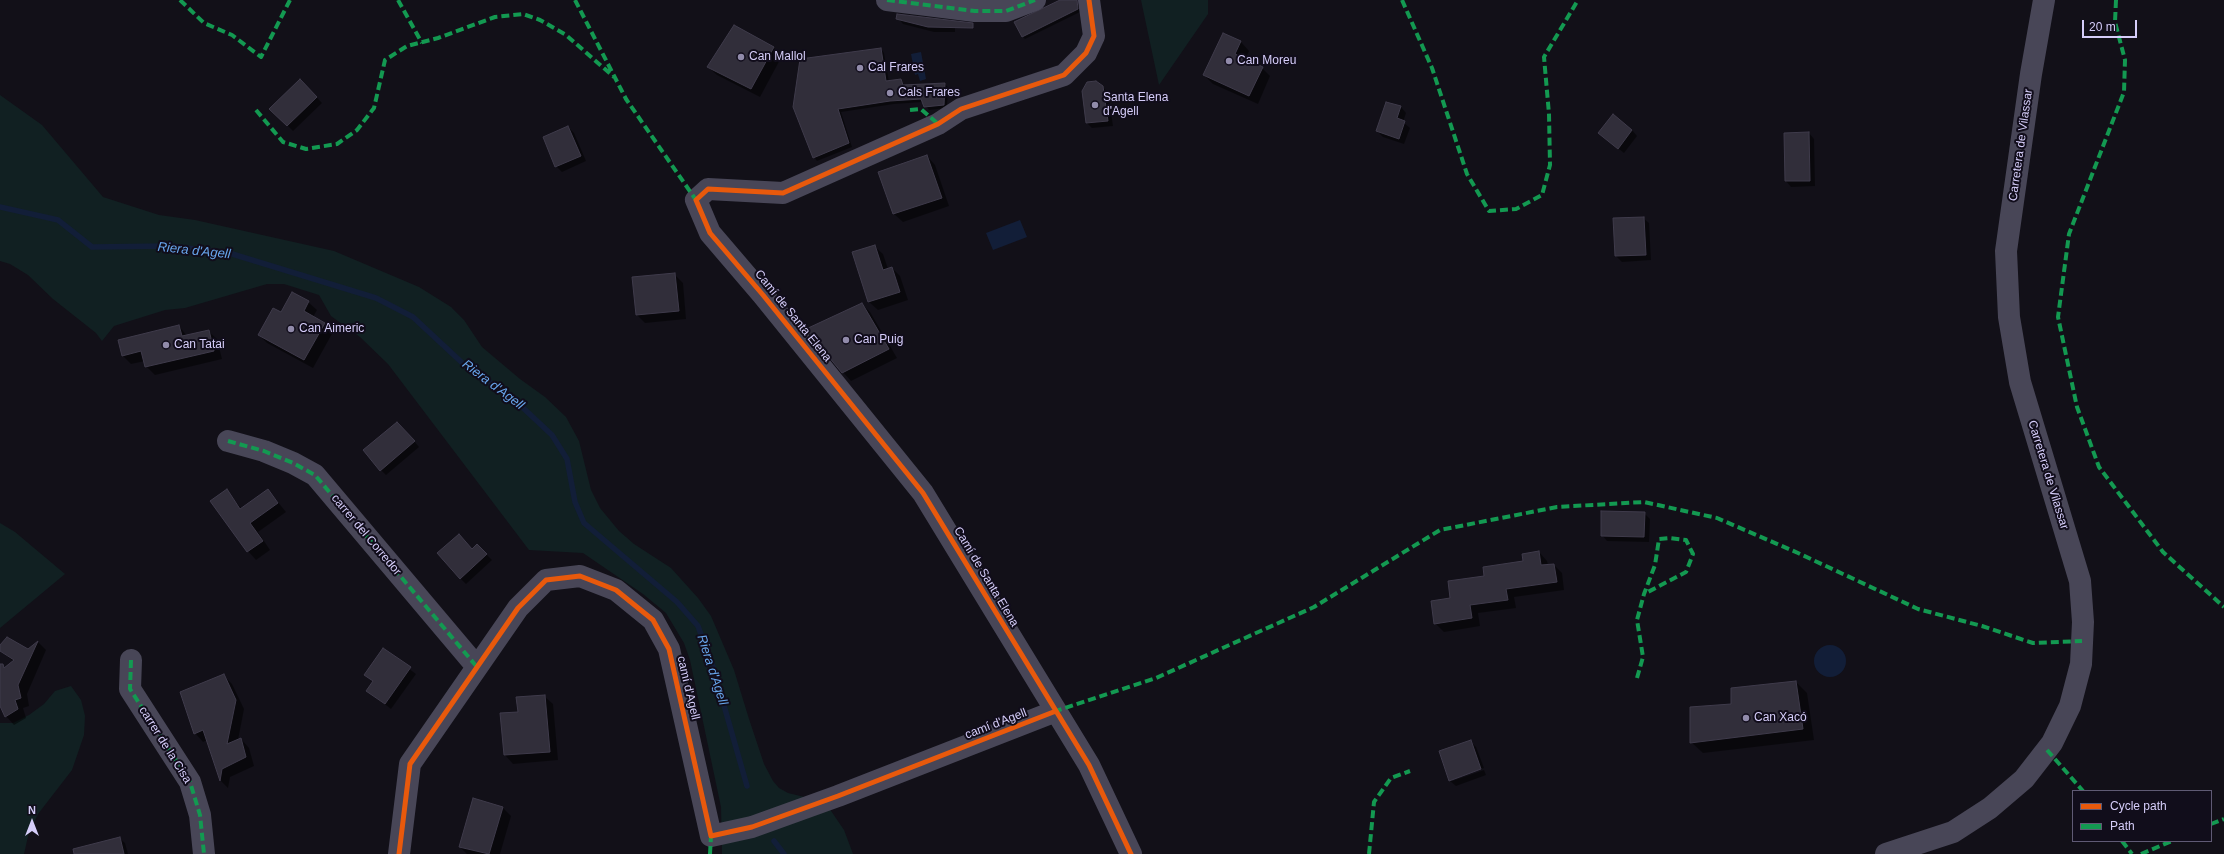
<!DOCTYPE html>
<html>
<head>
<meta charset="utf-8">
<style>
	body { margin:0 }
	#map { position:relative; width:2224px; height:854px; overflow:hidden; background:#121018; font-family:Helvetica,sans-serif }
	canvas { display:block }
	.legend { position:absolute; left:2072px; top:790px; width:140px; height:52px; box-sizing:border-box; background:#110d1b; border:1px solid #5f5a74; margin:0; padding:5px 7px; list-style:none; font-size:12px; color:#d5cdf9 }
	.legend li { display:flex; align-items:center; gap:8px; height:20px }
	.legend b { width:20px; border:1px solid #5f5a74 }
	.north { position:absolute; left:12px; top:802px; width:40px; height:40px; -webkit-text-stroke:3px #110d1b; paint-order:stroke; rotate:0deg; font-size:11px; font-weight:700; line-height:16px; text-align:center; color:#d5cdf9 }
	.north::after { content:''; display:block; margin:auto; width:14px; height:18px; background:#d5cdf9; clip-path:polygon(50% 0,100% 100%,50% 72%,0 100%) }
	.scale { position:absolute; left:2082px; top:20px; width:55px; height:18px; box-sizing:border-box; border:2px solid #d5cdf9; border-top:0; padding-left:5px; font-size:12px; line-height:14px; white-space:nowrap; color:#d5cdf9; -webkit-text-stroke:3px #110d1b; paint-order:stroke }
</style>
</head>
<body>
<div id="map">
<canvas width="2224" height="854"></canvas>
<ul class="legend">
<li><b style="height:5px;background:#e8590c"></b>Cycle path</li>
<li><b style="height:5px;background:#139951"></b>Path</li>
</ul>
<div class="north">N</div>
<div class="scale">20 m</div>
</div>
<script>
const context = document.querySelector('canvas').getContext('2d');
context.lineJoin = 'round';
function fill(path, color) { context.fillStyle = color; context.fill(path, 'evenodd'); }
const shape = rows => new Path2D(rows.map(r => 'M' + r).join(''));
function stroke(path, color, width, dash) { context.strokeStyle = color; context.lineWidth = width; context.lineCap = dash ? 'butt' : 'round'; context.setLineDash(dash || []); context.stroke(path); }
function write(font, color, halo, rows, align = 'center') {
  context.font = font + ' Helvetica,sans-serif'; context.lineWidth = 4; context.setLineDash([]); context.textBaseline = 'middle'; context.strokeStyle = halo; context.fillStyle = color; for (const [text, x, y, turn = 0] of rows) {
    context.save(); context.translate(x, y); context.rotate((+turn || 0) * Math.PI / 180); context.textAlign = isNaN(turn) ? turn : align; if (halo) context.strokeText(text, 0, 0); context.fillText(text, 0, 0); context.restore();
  }
}
const green = shape([
	[1141,0,1208,0,1208,14,1159,85],
	[0,95,42,125,103,197,159,215,195,220,334,251,419,287,451,307,464,320,482,347,520,379,545,397,566,417,579,441,591,490,600,508,619,531,634,544,671,568,698,598,711,616,734,670,749,719,764,764,773,781,779,788,788,793,825,802,844,830,853,854,722,854,721,807,690,660,684,643,666,613,643,594,583,553,529,550,388,364,360,337,331,316,319,295,284,284,267,284,185,308,165,310,114,326,102,341,96,333,53,299,28,275,10,264,0,261],
	[0,523,15,532,65,574,0,628],
	[71,686,81,700,85,716,84,735,72,770,38,814,29,832,24,854,0,854,0,723,13,723,29,715,44,704,55,691]
]);
const water = shape([
	[921,52,926,79,920,81,918,74,915,75,911,54],
	[1020,220,1027,237,993,250,986,233],
	'1814 661a16 16 0 1 1 32 0a16 16 0 1 1-32 0Z'
]);
const shadow = shape([
	[1062,0,1075,0,1079,4,1080,12,1025,39,1023,37],
	[898,18,955,27,955,32,934,32,903,24],
	[1223,34,1241,42,1249,51,1245,60,1262,68,1270,76,1258,104,1213,84,1204,75],
	[774,48,782,56,760,97,717,75,708,67],
	[881,49,884,53,889,82,901,80,905,86,944,84,948,87,947,108,929,110,923,102,894,104,841,112,852,147,817,161,814,157,794,107],
	[300,80,322,103,293,131,271,109],
	[1103,87,1108,93,1113,126,1092,128,1087,123],
	[1401,107,1406,113,1403,122,1410,128,1404,144,1383,137,1377,131],
	[568,127,574,133,586,161,562,172,556,166],
	[1632,130,1637,136,1624,153,1599,133],
	[1809,133,1814,139,1815,186,1791,187,1786,181,1785,134],
	[927,156,935,165,949,206,903,222,894,214,880,172],
	[1643,218,1649,223,1651,260,1622,262,1616,256],
	[874,246,883,254,888,269,892,268,900,276,908,300,878,310,869,302],
	[674,274,683,283,686,319,645,323,637,315],
	[308,302,317,310,313,317,325,324,333,332,313,368,267,343,259,335,281,314],
	[862,304,870,312,897,358,851,381,843,372],
	[179,326,187,336,208,331,217,339,222,359,155,375,146,366,145,361,131,364,123,356],
	[403,428,419,447,386,475,381,470],
	[268,490,286,512,258,532,270,550,256,560,248,551,226,491,242,509],
	[1644,513,1650,519,1649,542,1607,541,1602,535],
	[477,545,492,560,466,584,460,578,472,550],
	[1539,552,1547,561,1548,565,1554,565,1562,573,1564,590,1514,597,1516,608,1478,613,1480,626,1444,632,1435,623,1451,599,1486,577,1524,562],
	[38,642,46,650,27,694,29,706,23,708,26,718,14,725,6,716,0,704,0,673,14,662,0,650,0,646,28,651],
	[384,650,416,674,391,709,367,690,373,682,366,675],
	[224,676,232,684,244,709,238,740,241,739,249,748,254,766,230,777,228,788,221,781,207,740,203,742,195,733],
	[1796,682,1807,693,1814,740,1703,753,1691,742,1732,705],
	[544,696,553,704,558,760,513,764,505,755,501,714,519,713],
	[1470,741,1476,747,1484,768,1452,779,1452,781,1484,770,1486,775,1456,786,1450,781],
	[503,808,511,816,500,854,467,854,460,847],
	[119,838,125,843,128,854,79,854]
]);
const stream = shape([
	[0,207,58,220,92,247,170,246,229,253,376,298,413,317,472,372,505,391,552,435,567,459,575,502,584,523,677,602,698,626,713,667,747,786],
	[774,841,784,854]
]);
const building = shape([
	[1060,0,1077,0,1078,9,1022,37,1014,22,1060,0],
	[897,14,973,23,973,28,928,27,896,19,897,14],
	[734,25,774,47,751,89,707,67,734,25],
	[1223,33,1241,41,1235,54,1263,67,1249,96,1203,75,1223,33],
	[881,48,886,81,901,79,903,85,945,83,944,105,924,107,921,99,890,101,838,109,849,143,813,158,793,107,800,59,881,48],
	[300,79,317,97,287,126,269,109,300,79],
	[1096,81,1103,86,1108,121,1086,123,1082,91,1087,82,1096,81],
	[1386,102,1401,106,1397,118,1405,121,1399,139,1376,131,1386,102],
	[1613,114,1632,130,1618,149,1598,133,1613,114],
	[568,126,581,156,555,167,543,137,568,126],
	[1809,132,1810,181,1785,181,1784,133,1809,132],
	[927,155,942,198,893,214,878,172,927,155],
	[1644,217,1646,255,1615,256,1613,218,1644,217],
	[875,245,883,270,892,267,900,292,868,302,852,252,875,245],
	[675,273,679,311,636,315,632,277,675,273],
	[292,292,309,301,304,311,325,323,304,360,258,335,273,308,281,312,292,292],
	[862,303,889,349,842,373,806,329,862,303],
	[179,325,182,336,209,330,214,351,145,367,141,351,122,356,118,340,179,325],
	[397,422,415,441,380,471,363,450,397,422],
	[227,489,240,509,268,489,278,503,250,523,263,541,247,552,210,501,227,489],
	[1601,511,1645,512,1644,537,1601,536,1601,511],
	[459,534,472,549,477,544,487,554,460,579,437,553,459,534],
	[1539,551,1541,565,1554,564,1557,582,1506,589,1508,600,1470,605,1472,618,1434,624,1431,601,1450,598,1448,581,1484,576,1483,567,1523,561,1522,554,1539,551],
	[7,637,28,649,38,641,18,685,21,698,15,700,18,709,5,717,0,706,0,664,3,664,4,668,14,660,0,651,0,645,7,637],
	[383,648,411,667,385,704,366,691,373,681,364,675,383,648],
	[224,674,236,700,227,744,241,738,246,757,222,769,220,781,203,730,194,734,180,692,224,674],
	[1796,681,1803,729,1690,743,1690,707,1731,704,1731,688,1796,681],
	[545,695,550,752,504,755,500,713,518,712,516,697,545,695],
	[1471,740,1481,769,1449,781,1439,751,1471,740],
	[473,798,503,807,489,854,459,847,473,798],
	[120,837,124,854,74,854,73,849,120,837]
]);
const minor = shape([
	[887,0,975,11,1006,11,1035,0],
	[1089,0,1094,36,1086,53,1064,75,961,109,938,124,783,193,708,189,696,200,710,233,763,295,923,493,1089,765,1131,854],
	[228,441,264,451,293,463,315,475,477,667],
	[131,660,130,689,190,782,200,815,204,854],
	[399,854,410,764,518,608,546,580,580,576,616,590,653,620,669,649,711,836,752,827,838,796,1056,711],
	[1886,854,1953,832,1990,808,2024,779,2052,743,2070,706,2081,664,2083,622,2080,581,2020,382,2009,317,2006,251,2031,74,2044,0]
]);
const quiet = shape([
	[180,0,204,23,232,35,261,57,290,0],
	[398,0,422,43],
	[575,0,626,99,696,200],
	[887,0,975,11,1006,11,1035,0],
	[1402,0,1432,68,1467,174,1489,211,1516,209,1542,195,1550,165,1549,114,1544,57,1578,0],
	[2116,0,2115,22,2125,60,2124,92,2069,234,2058,317,2077,407,2099,467,2163,552,2224,607],
	[256,110,283,142,306,149,337,144,357,130,374,108,385,60,407,46,438,38,495,17,523,14,540,20,566,35,614,77],
	[910,110,921,109,938,124],
	[228,441,264,451,293,463,315,475,477,667],
	[131,660,130,689,190,782,200,815,204,854],
	[1637,678,1643,657,1637,620,1644,594,1655,565,1659,539,1670,538,1686,540,1693,554,1686,572,1644,594],
	[1055,709,1056,711,1156,678,1314,607,1440,530,1557,507,1644,502,1717,518,1798,553,1918,609,1982,626,2033,643,2082,641],
	[2047,750,2083,791],
	[2211,824,2224,819],
	[2122,841,2132,854],
	[710,854,711,836],
	[1369,854,1374,802,1391,778,1410,771],
	[2141,854,2172,841]
]);
const cycleway = shape([
	[1089,0,1094,36,1086,53,1064,75,961,109,938,124,783,193,708,189,696,200,710,233,763,295,923,493,1089,765,1131,854],
	[399,854,410,764,518,608,546,580,580,576,616,590,653,620,669,649,711,836,752,827,838,796,1056,711]
]);
const markers = [
	[741,57,4,"#918baa"],
	[1229,61,4,"#918baa"],
	[860,68,4,"#918baa"],
	[890,93,4,"#918baa"],
	[1095,105,4,"#918baa"],
	[291,329,4,"#918baa"],
	[846,340,4,"#918baa"],
	[166,345,4,"#918baa"],
	[1746,718,4,"#918baa"]
];
const poiNames = [
	["Can Mallol",749,57],
	["Can Moreu",1237,61],
	["Cal Frares",868,68],
	["Cals Frares",898,93],
	["Santa Elena",1103,98],
	["d'Agell",1103,112],
	["Can Aimeric",299,329],
	["Can Puig",854,340],
	["Can Tatai",174,345],
	["Can Xacó",1754,718]
];
const streetNames = [
	["Carretera de Vilassar",2021,145,-82],
	["Camí de Santa Elena",793,316,51],
	["Carretera de Vilassar",2048,475,73],
	["carrer del Corredor",366,535,50],
	["Camí de Santa Elena",986,577,59],
	["camí d'Agell",688,688,77],
	["camí d'Agell",996,724,-21],
	["carrer de la Cisa",165,745,58]
];
const waterNames = [
	["Riera d'Agell",194,251,6],
	["Riera d'Agell",493,385,37],
	["Riera d'Agell",712,670,72]
];
fill(green, '#112022');
fill(water, '#121e38');
fill(shadow, '#0007');
stroke(stream, '#121e38', 5.5);
fill(building, '#312e3a');
stroke(building, '#3f3b4b', 1);
stroke(minor, '#484657', 22);
stroke(quiet, '#139951', 4, [8, 4]);
stroke(cycleway, '#e8590c', 5);
for (const [x, y, r, color] of markers) { const dot = new Path2D(); dot.arc(x, y, r, 0, 2 * Math.PI); context.fillStyle = color; context.fill(dot); stroke(dot, '#110d1b', 1.5); }
write('12px', '#d5cdf9', '#110d1b', poiNames, 'left');
write('12px', '#d5cdf9', '#110d1b', streetNames);
write('italic 13px', '#68a6ed', '#110d1b', waterNames);
</script>
</body>
</html>
